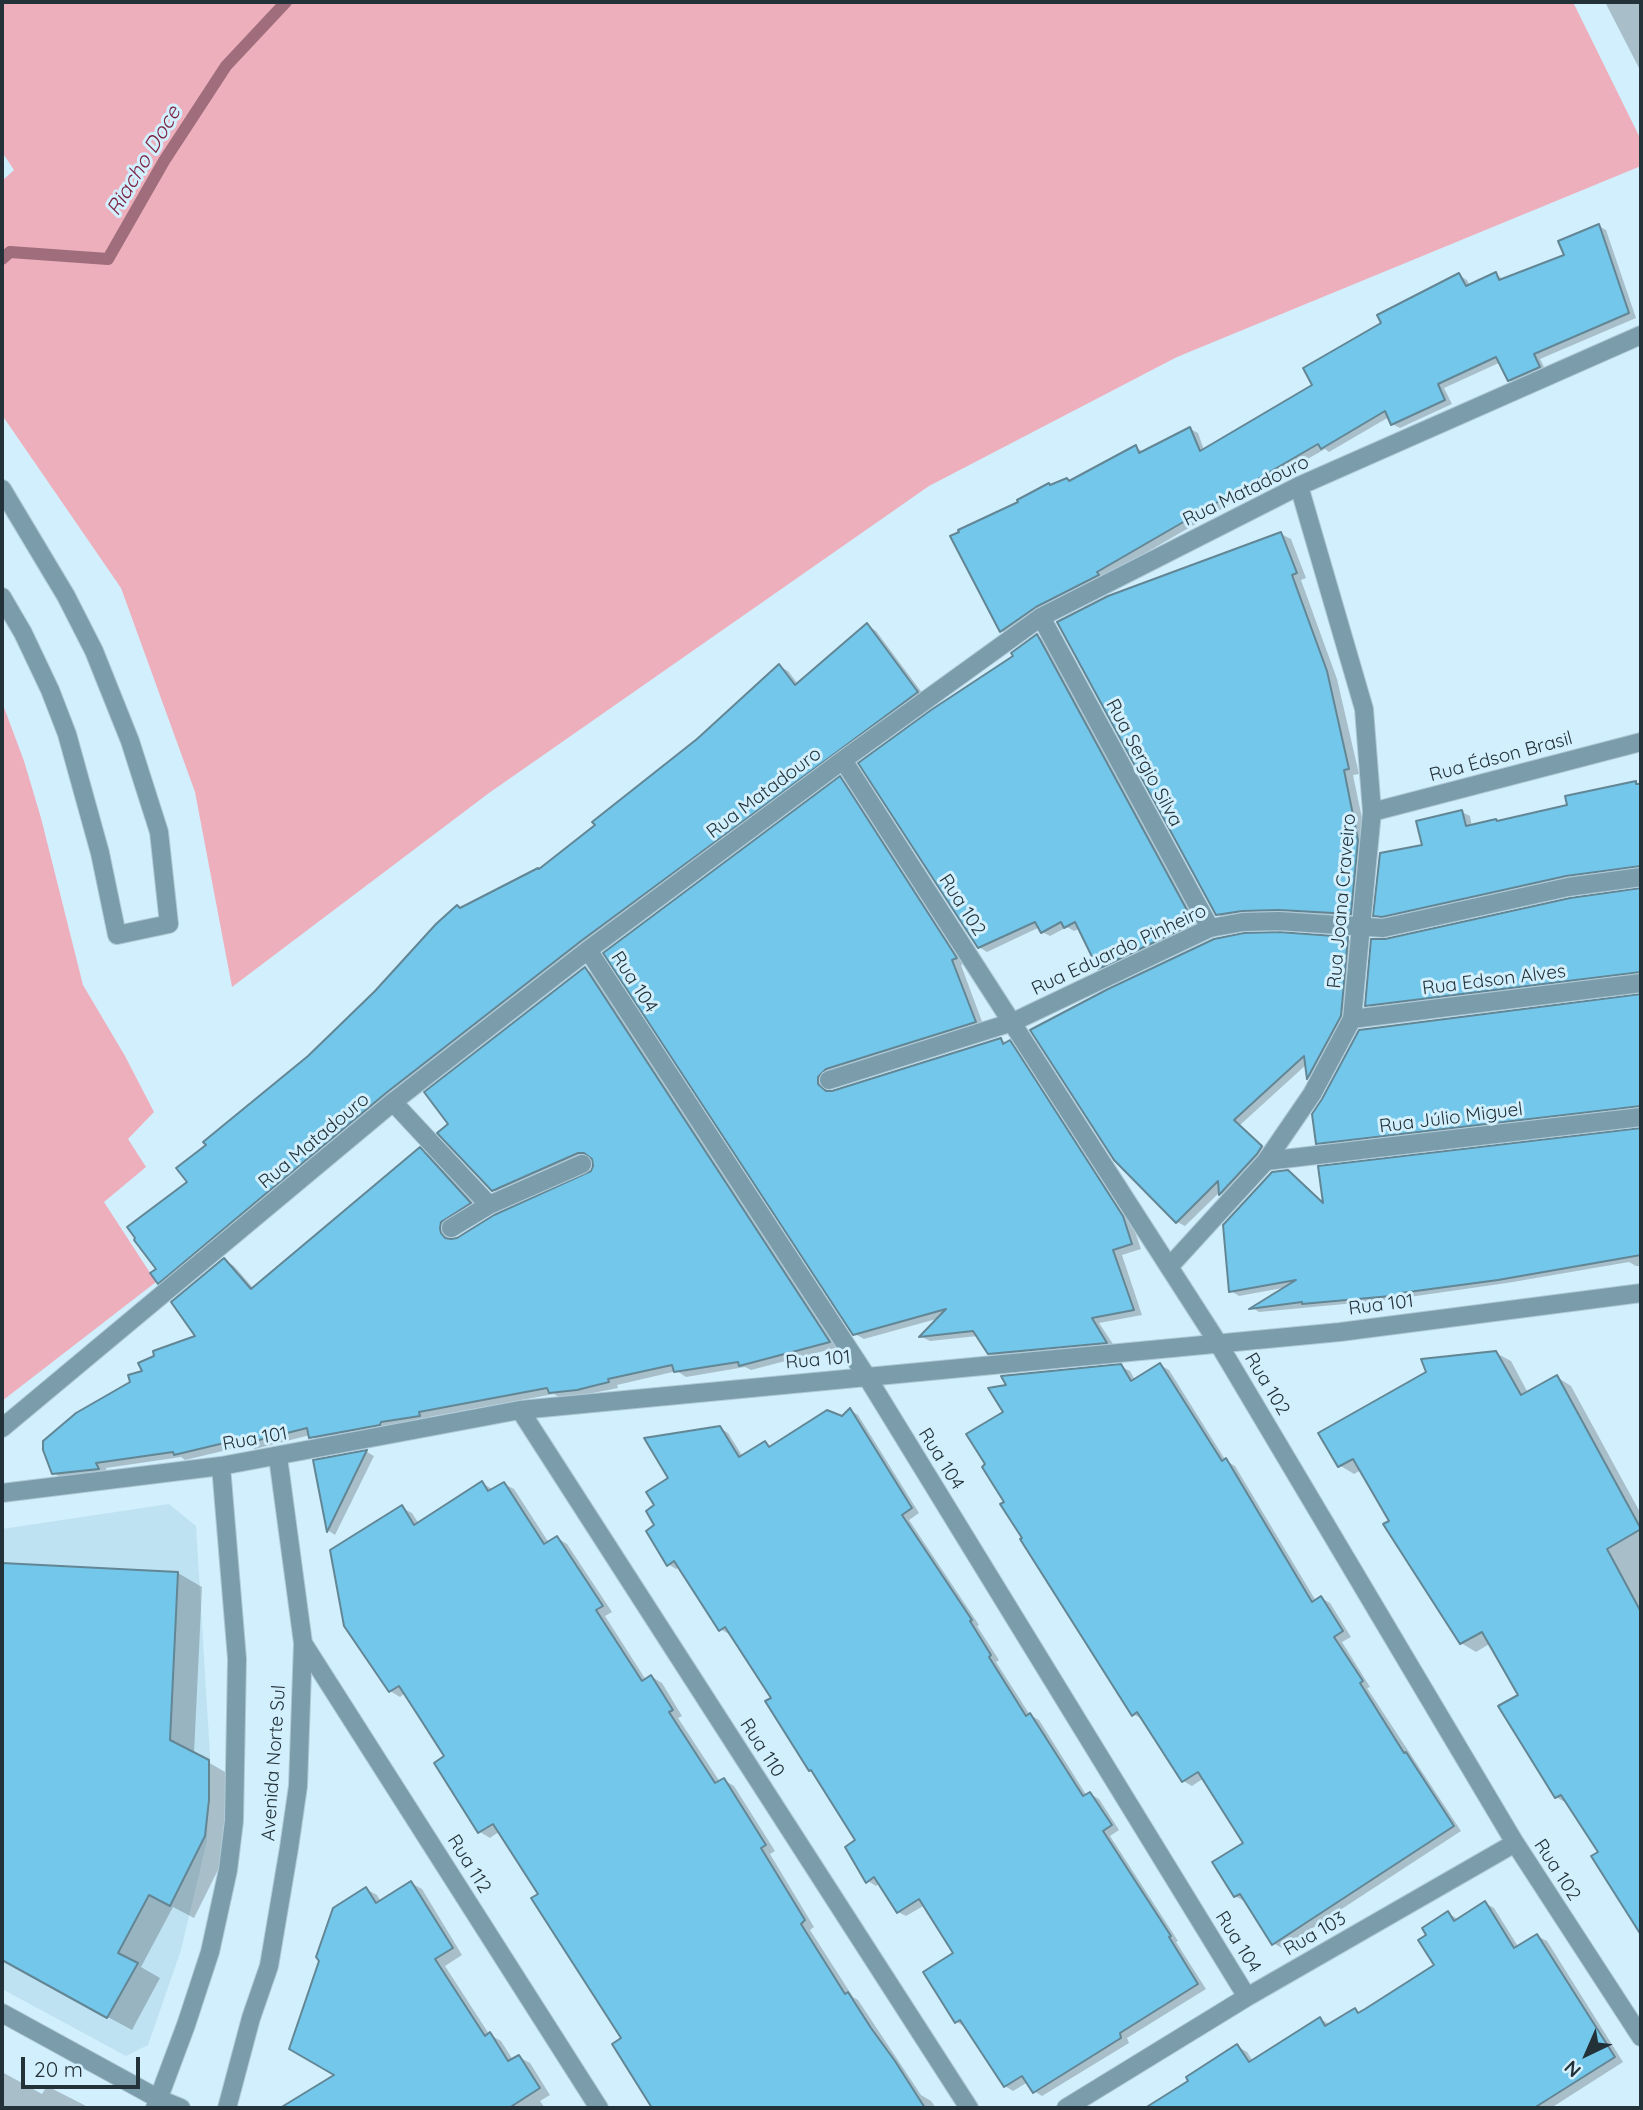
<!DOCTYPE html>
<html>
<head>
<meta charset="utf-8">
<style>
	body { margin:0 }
	#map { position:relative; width:1643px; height:2110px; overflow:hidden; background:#d2effd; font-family:Quicksand,sans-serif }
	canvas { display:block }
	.frame { position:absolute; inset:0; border:4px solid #233238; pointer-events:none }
	.north { position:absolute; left:1552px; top:2019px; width:70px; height:70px; -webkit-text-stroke:5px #d2effd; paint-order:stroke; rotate:224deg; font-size:19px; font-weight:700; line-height:28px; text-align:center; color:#233238 }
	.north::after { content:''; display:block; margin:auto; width:24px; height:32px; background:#233238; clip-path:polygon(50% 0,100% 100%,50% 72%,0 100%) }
	.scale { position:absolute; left:21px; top:2057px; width:119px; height:32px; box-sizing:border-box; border:4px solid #233238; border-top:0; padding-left:9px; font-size:21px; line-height:24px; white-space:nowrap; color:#233238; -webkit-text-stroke:5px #d2effd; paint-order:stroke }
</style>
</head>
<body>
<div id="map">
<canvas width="1643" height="2110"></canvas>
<div class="frame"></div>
<div class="north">N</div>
<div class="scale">20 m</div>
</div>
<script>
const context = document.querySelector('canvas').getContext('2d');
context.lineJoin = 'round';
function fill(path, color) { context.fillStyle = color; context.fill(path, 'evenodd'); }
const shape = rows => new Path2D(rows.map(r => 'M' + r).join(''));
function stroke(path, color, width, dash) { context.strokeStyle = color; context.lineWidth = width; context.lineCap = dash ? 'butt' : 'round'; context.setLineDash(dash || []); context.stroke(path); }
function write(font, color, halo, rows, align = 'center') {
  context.font = font + ' Quicksand,sans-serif'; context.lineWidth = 6; context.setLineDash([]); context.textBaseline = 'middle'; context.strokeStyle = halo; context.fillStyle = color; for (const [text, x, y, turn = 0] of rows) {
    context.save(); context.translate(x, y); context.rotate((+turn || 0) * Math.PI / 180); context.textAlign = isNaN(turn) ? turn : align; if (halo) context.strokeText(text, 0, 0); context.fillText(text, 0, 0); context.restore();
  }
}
const built = shape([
	[169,1504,196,1526,210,1755,207,1841,181,1950,148,2045,126,2056,2,1989,2,1529]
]);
const green = shape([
	[2,2,1573,2,1641,140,1641,166,1177,357,929,486,489,793,232,987,195,792,121,588,2,415,2,181,14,170,2,152],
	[2,702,24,761,41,818,83,985,125,1056,154,1112,128,1139,146,1167,104,1202,156,1282,2,1401]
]);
const shadow = shape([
	[1605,2,1641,2,1641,71,1640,70],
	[1599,226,1606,230,1636,318,1540,359,1546,371,1517,384,1510,380,1501,362,1444,388,1452,404,1400,428,1392,424,1389,417,1329,452,1325,449,1104,577,1009,635,1002,631,952,537,1067,480,1071,482,1136,447,1143,452,1190,429,1198,433,1204,450,1315,385,1383,324,1459,275,1467,280,1470,286,1496,274,1504,280,1566,256],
	[1281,534,1291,539,1306,578,1301,580,1337,679,1359,774,1353,775,1368,847,1361,919,1228,920,1217,914],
	[867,625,876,631,926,698,591,946,168,1288,159,1282,158,1270,189,1183,309,1057,462,909,540,871,698,741,779,666,788,671,798,684],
	[1037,636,1045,640,1201,928,1108,972,1100,967,1080,928,1074,931,1067,927,1050,936,1042,932,1040,927,987,952,979,947,1015,657],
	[840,778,849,784,965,963,961,965,984,1027,827,1082,827,1091,829,1093,1001,1040,1019,1048,1132,1223,1141,1249,1122,1255,1142,1315,1099,1323,1115,1347,998,1358,989,1353,978,1336,930,1341,922,1337,940,1318,864,1339,855,1334,606,953],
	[1641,782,1641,870,1383,920,1375,915,1424,846,1462,812,1470,816,1472,827,1499,822,1569,807,1567,797],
	[1641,890,1641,976,1374,1009,1367,1005,1386,941,1570,900],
	[1279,934,1348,939,1356,943,1348,1020,1316,1081,1309,1077,1307,1064,1240,1125,1269,1152,1228,1198,1221,1194,1221,1191,1185,1226,1177,1222],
	[585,969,596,975,839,1347,751,1370,745,1367,686,1377,677,1371,617,1385,618,1388,588,1394,561,1398,554,1394,429,1417,430,1421,321,1443,310,1435,255,1449,248,1445,185,1460,181,1457,106,1468,108,1474,64,1479,53,1473,132,1383,145,1372,198,1337,224,1260,234,1266,254,1289,420,1149,430,1155,480,1209,449,1234,451,1241,592,1173,595,1166,594,1158,503,1196,493,1190,450,1124],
	[1641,996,1641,1110,1325,1147,1317,1143,1360,1031],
	[1641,1130,1641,1266,1636,1266,1629,1262,1507,1283,1409,1297,1409,1298,1259,1312,1253,1308,1288,1287,1239,1296,1231,1291,1287,1172,1296,1177,1325,1204,1320,1168],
	[1496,1353,1511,1361,1528,1393,1557,1377,1571,1386,1641,1514,1641,1932,1594,1857,1600,1853,1570,1805,1556,1797,1521,1696,1491,1643,1476,1652,1461,1643,1361,1470,1354,1474,1339,1465],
	[1160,1365,1169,1370,1226,1461,1235,1466,1316,1601,1321,1598,1330,1603,1351,1637,1342,1642,1370,1687,1367,1688,1461,1831,1282,1948,1273,1943,1244,1901,1235,1896,1245,1843,1204,1778,1192,1786,1183,1781,1143,1718,1142,1719,1133,1714,1120,1366,1130,1371,1135,1380],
	[850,1410,858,1415,919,1513,909,1520,979,1625,977,1626,999,1660,996,1662,1030,1715,1039,1720,1087,1796,1090,1794,1099,1799,1119,1830,1110,1836,1178,1941,1176,1942,1206,1989,1127,2038,1129,2043,1042,2096,1034,2091,1028,2082,1013,2091,1005,2086,965,2027,957,2022,926,1973,955,1953,925,1905,906,1916,898,1912,880,1883,876,1886,868,1881,858,1840,815,1773,810,1770,773,1698,731,1633,729,1634,720,1629,680,1567,676,1569,668,1564,656,1525,656,1505,670,1479,720,1428,728,1433,743,1457,765,1443,772,1447,843,1419],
	[367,1452,374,1456,335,1535,329,1531,315,1462],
	[482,1483,492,1489,504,1484,514,1489,549,1543,557,1538,567,1544,612,1612,605,1616,646,1680,652,1677,662,1683,682,1716,678,1718,720,1782,724,1780,734,1786,775,1851,770,1854,814,1927,810,1930,853,1997,858,2000,921,2095,931,2101,936,2108,654,2108,614,2045,623,2039,540,1895,500,1831,490,1838,480,1832,447,1757,405,1693,400,1697,390,1691,402,1508,412,1513,419,1524],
	[2,1565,178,1573,202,1587,194,1754,232,1776,228,1850,194,1918,173,1907,141,1967,160,1978,132,2030,2,1960],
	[411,1883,422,1889,462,1955,445,1966,489,2034,501,2041,513,2060,519,2057,530,2063,550,2095,540,2101,545,2108,319,2108,309,2093,338,2075,366,1889,377,1895,381,1902],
	[1485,1903,1494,1908,1519,1948,1537,1936,1547,1941,1623,2062,1551,2108,1148,2108,1190,2081,1237,2046,1247,2052,1253,2061,1320,2019,1329,2024,1355,2010,1360,2013,1436,1966,1429,1935,1448,1913,1459,1920],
	[2,2072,42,2094,47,2086,90,2108,2,2108]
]);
const stream = shape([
	[2,259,10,252,108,259,164,161,226,66,286,2]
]);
const building = shape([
	[1599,224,1629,313,1534,354,1540,367,1508,381,1496,357,1438,384,1445,400,1391,425,1385,411,1321,449,1318,444,1097,572,1099,575,1036,607,1000,632,950,536,959,532,958,530,1018,502,1017,500,1049,483,1050,485,1067,478,1069,481,1136,445,1139,453,1190,427,1200,451,1312,385,1303,368,1381,323,1377,315,1459,273,1466,286,1496,272,1499,280,1564,255,1558,241,1599,224],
	[1281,532,1297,573,1292,575,1327,671,1349,769,1344,770,1358,840,1351,914,1279,910,1242,911,1216,915,1057,622,1108,596,1281,532],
	[867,623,918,692,581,941,386,1093,158,1284,150,1273,156,1269,134,1240,135,1238,127,1227,187,1182,176,1168,206,1145,203,1142,308,1056,375,991,436,924,457,905,460,908,538,868,539,869,595,825,592,822,697,739,779,664,795,685,867,623],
	[1037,634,1194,923,1098,969,1075,922,1064,928,1061,922,1041,933,1035,922,978,948,858,763,931,710,1013,656,1011,653,1037,634],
	[840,776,957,958,952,960,976,1022,826,1069,818,1077,818,1084,826,1091,832,1091,1001,1038,1003,1044,1010,1040,1123,1216,1132,1244,1113,1250,1134,1310,1092,1318,1107,1343,988,1354,973,1331,919,1337,946,1309,853,1335,603,953,840,776],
	[1636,781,1636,784,1641,784,1641,866,1566,876,1382,917,1373,916,1380,853,1422,845,1416,821,1462,810,1466,826,1496,819,1497,821,1567,805,1565,796,1636,781],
	[1641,888,1641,972,1365,1006,1371,939,1385,939,1570,898,1641,888],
	[1279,932,1348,937,1341,1016,1307,1079,1304,1056,1234,1120,1262,1146,1257,1154,1219,1195,1218,1181,1176,1223,1114,1160,1030,1030,1108,989,1214,939,1244,933,1279,932],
	[585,967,830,1342,739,1366,738,1362,674,1372,672,1365,608,1379,609,1382,577,1390,549,1393,547,1388,419,1412,420,1416,381,1422,380,1425,309,1438,307,1428,243,1444,241,1439,174,1455,173,1452,96,1463,99,1469,52,1474,43,1450,43,1441,76,1413,130,1382,128,1375,142,1371,138,1363,154,1356,153,1351,195,1336,171,1302,224,1258,251,1289,420,1147,471,1203,441,1222,440,1228,441,1233,445,1238,451,1239,457,1238,494,1215,591,1171,593,1166,592,1159,584,1153,578,1153,492,1191,437,1133,448,1124,424,1092,585,967],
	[1641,994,1641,1106,1316,1144,1312,1114,1322,1099,1359,1030,1641,994],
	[1641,1128,1641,1255,1498,1280,1401,1293,1402,1295,1302,1304,1302,1302,1249,1309,1296,1280,1229,1292,1223,1225,1272,1172,1288,1170,1323,1203,1318,1166,1641,1128],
	[1496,1351,1521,1395,1557,1375,1641,1529,1607,1549,1641,1612,1641,1935,1591,1856,1598,1852,1561,1795,1555,1798,1498,1706,1518,1695,1482,1632,1460,1644,1383,1524,1389,1521,1353,1459,1338,1467,1318,1433,1426,1372,1421,1359,1496,1351],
	[1160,1363,1222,1461,1226,1458,1312,1602,1321,1596,1343,1631,1334,1637,1363,1681,1360,1683,1404,1753,1406,1752,1454,1826,1272,1945,1240,1894,1234,1897,1212,1862,1243,1843,1198,1772,1182,1782,1137,1712,1132,1716,1020,1539,1022,1538,1000,1504,1004,1502,982,1467,985,1464,966,1434,1003,1412,988,1388,1006,1385,1001,1376,1121,1364,1131,1381,1160,1363],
	[850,1408,912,1508,902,1515,972,1620,970,1621,991,1655,989,1657,1026,1716,1030,1713,1083,1796,1090,1792,1112,1825,1103,1831,1171,1936,1169,1937,1198,1984,1120,2033,1121,2038,1033,2093,1022,2076,1004,2087,960,2020,955,2023,923,1972,953,1953,919,1899,897,1913,874,1877,866,1883,845,1847,855,1840,811,1770,809,1771,765,1701,771,1698,725,1627,719,1631,674,1561,667,1566,646,1531,654,1525,646,1511,654,1505,646,1492,668,1478,644,1438,720,1426,739,1457,765,1441,769,1447,827,1410,842,1416,850,1408],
	[367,1450,327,1532,313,1460,367,1450],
	[482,1481,488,1491,504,1482,544,1544,557,1536,603,1606,596,1610,642,1681,651,1675,673,1710,669,1712,715,1783,724,1778,766,1845,761,1848,805,1920,801,1924,845,1994,848,1992,871,2028,895,2061,925,2108,652,2108,612,2044,621,2038,531,1898,538,1894,493,1824,478,1833,434,1763,444,1756,421,1720,399,1686,389,1692,344,1626,330,1550,402,1505,414,1525,482,1481],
	[2,1563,178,1572,170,1740,209,1760,209,1800,205,1836,170,1906,149,1895,118,1953,138,1963,107,2018,2,1960,2,1563],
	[411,1881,453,1948,435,1959,485,2036,490,2032,508,2061,519,2055,540,2088,509,2108,280,2108,334,2075,289,2049,319,1961,316,1957,333,1908,366,1887,376,1903,411,1881],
	[1485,1901,1514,1948,1537,1934,1615,2057,1534,2108,1145,2108,1188,2081,1186,2077,1237,2044,1249,2062,1320,2017,1325,2026,1355,2008,1358,2013,1365,2009,1434,1965,1418,1940,1426,1935,1422,1928,1448,1911,1454,1921,1485,1901]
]);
const service = shape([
	[1372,812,1641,742],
	[1352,1019,1641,983],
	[829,1080,1013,1022,1210,928,1243,922,1279,921,1383,928,1568,887,1641,877],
	[393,1102,489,1205],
	[1266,1161,1641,1117],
	[451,1228,489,1205,582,1164]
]);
const minor = shape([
	[2,489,66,596,94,651,130,741,159,832,169,924,117,935,100,853,67,734,50,690,23,633,2,597],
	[1041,617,1210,928],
	[843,760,1218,1343,1515,1843,1641,2037],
	[588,950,867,1377,1247,1997],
	[1169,1267,1266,1161,1312,1094,1352,1019,1372,812,1364,709,1299,486],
	[520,1410,969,2108],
	[2,1428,393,1102,588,950,843,760,1041,617,1299,486,1641,335],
	[2,1493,221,1466,520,1410,1340,1332,1641,1293],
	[303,1643,599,2108],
	[2,2013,159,2099,181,2108],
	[155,2108,186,2025,210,1952,228,1870,234,1821,237,1659,221,1466],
	[227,2108,251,2018,269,1966,289,1848,298,1786,303,1643,278,1457],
	[1066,2108,1247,1997,1515,1843]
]);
const streetNames = [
	["Rua Matadouro",1246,491,-26],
	["Rua Édson Brasil",1501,757,-15],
	["Rua Sergio Silva",1144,763,62],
	["Rua Matadouro",764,793,-37],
	["Rua Joana Craveiro",1342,901,-85],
	["Rua 102",962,905,57],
	["Rua Eduardo Pinheiro",1119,950,-25],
	["Rua Edson Alves",1494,980,-7],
	["Rua 104",634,982,57],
	["Rua Júlio Miguel",1451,1118,-7],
	["Rua Matadouro",314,1141,-40],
	["Rua 101",1381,1305,-7],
	["Rua 101",818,1360,-5],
	["Rua 102",1267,1384,59],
	["Rua 101",255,1439,-10],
	["Rua 104",941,1459,58],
	["Rua 110",762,1748,57],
	["Avenida Norte Sul",274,1763,-86],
	["Rua 112",469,1864,58],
	["Rua 102",1557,1870,57],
	["Rua 103",1315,1934,-30],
	["Rua 104",1238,1942,58]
];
const waterNames = [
	["Riacho Doce",144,161,-59]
];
fill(built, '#bfe2f2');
fill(green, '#eeafbc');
fill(shadow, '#0003');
stroke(stream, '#9f6d7b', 12);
fill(building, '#72c7eb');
stroke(building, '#638695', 2);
stroke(service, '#afc9d6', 20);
stroke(minor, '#afc9d6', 20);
stroke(service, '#7a9cab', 18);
stroke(minor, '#7a9cab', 18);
write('19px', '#233238', '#d2effd', streetNames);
write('italic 21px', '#7d2240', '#d2effd', waterNames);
</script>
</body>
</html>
